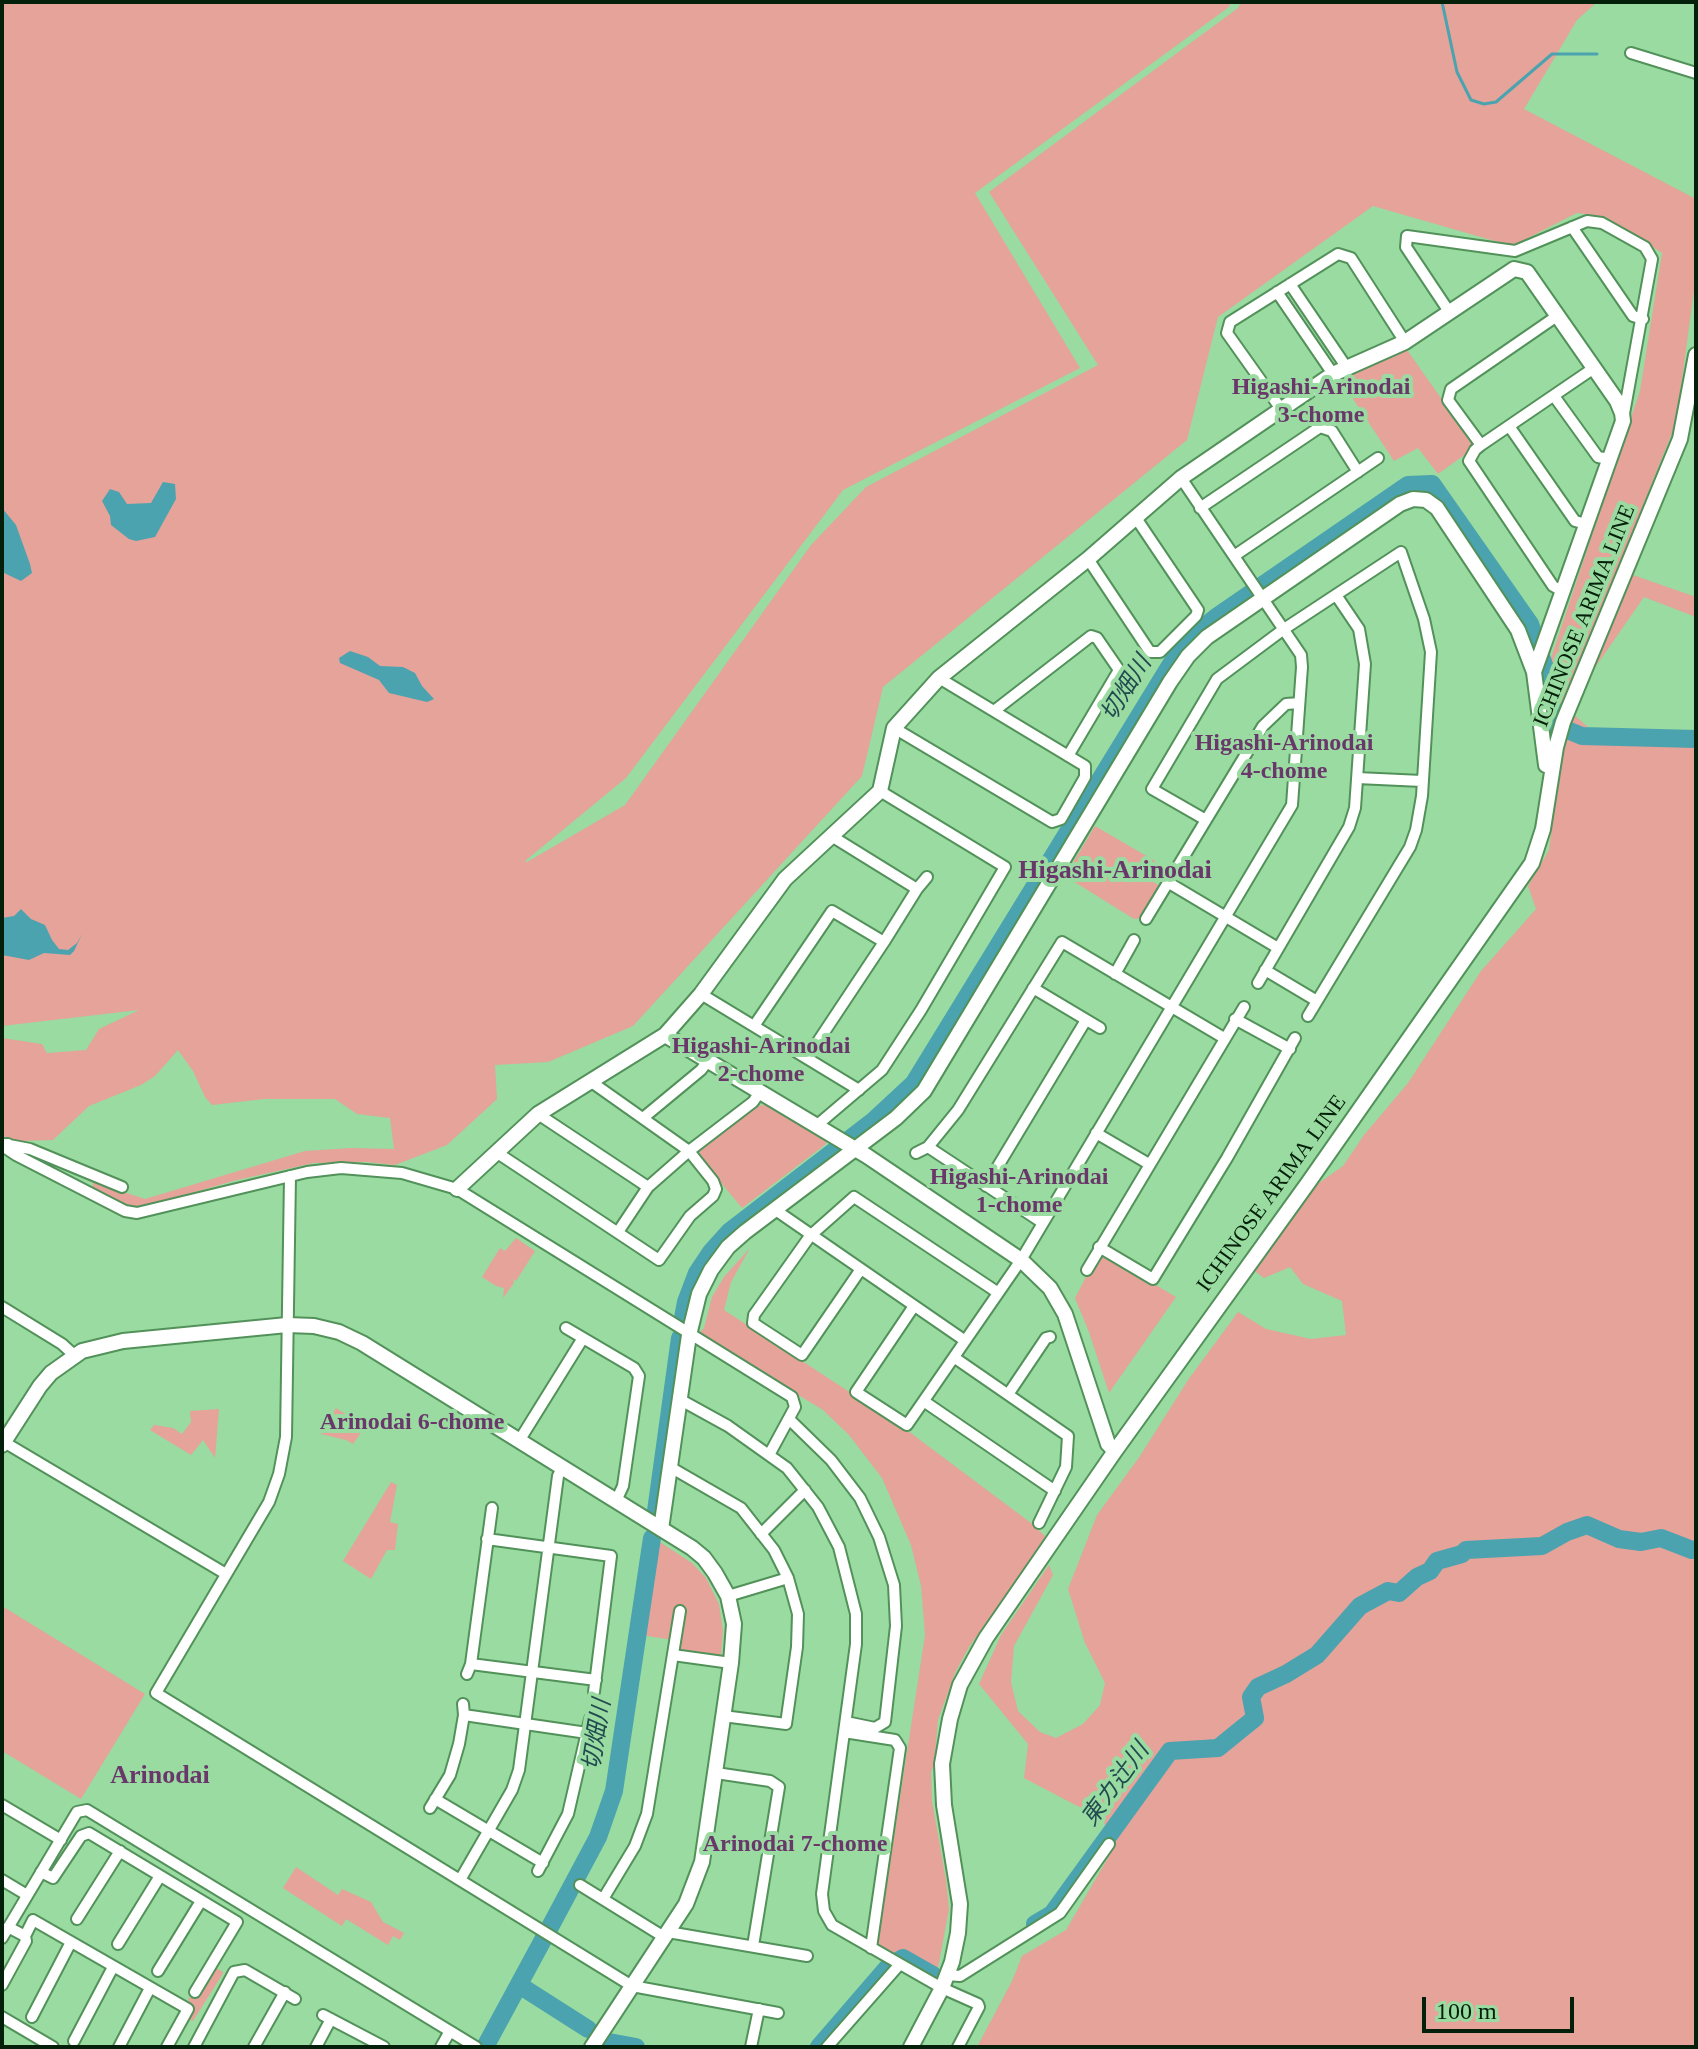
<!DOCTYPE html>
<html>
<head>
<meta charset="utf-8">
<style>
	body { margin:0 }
	#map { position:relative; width:1698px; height:2049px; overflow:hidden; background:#99dba0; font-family:"Times New Roman",serif }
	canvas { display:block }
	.frame { position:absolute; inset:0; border:4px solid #05200a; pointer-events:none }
	.scale { position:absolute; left:1422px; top:1997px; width:152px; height:36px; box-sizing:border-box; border:4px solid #05200a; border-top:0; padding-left:10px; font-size:24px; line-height:28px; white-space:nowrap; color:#05200a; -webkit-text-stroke:6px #99dba0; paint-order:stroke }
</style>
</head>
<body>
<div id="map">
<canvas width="1698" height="2049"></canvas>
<div class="frame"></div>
<div class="scale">100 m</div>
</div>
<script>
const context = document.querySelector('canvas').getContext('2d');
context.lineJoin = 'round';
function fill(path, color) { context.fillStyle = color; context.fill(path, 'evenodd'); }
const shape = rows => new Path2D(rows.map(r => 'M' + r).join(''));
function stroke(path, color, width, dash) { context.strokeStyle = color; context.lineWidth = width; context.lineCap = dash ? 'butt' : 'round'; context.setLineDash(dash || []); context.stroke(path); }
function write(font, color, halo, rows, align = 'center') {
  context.font = font + ' "Times New Roman","Noto Sans JP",serif'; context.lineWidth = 8; context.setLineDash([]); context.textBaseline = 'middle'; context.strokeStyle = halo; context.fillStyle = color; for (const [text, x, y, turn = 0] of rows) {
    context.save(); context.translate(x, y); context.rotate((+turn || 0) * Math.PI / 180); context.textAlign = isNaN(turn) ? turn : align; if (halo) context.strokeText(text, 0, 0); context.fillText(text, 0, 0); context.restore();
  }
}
const green = shape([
	[2,2,1231,2,1229,7,975,193,1080,368,843,490,626,778,525,861,527,862,625,805,811,545,866,487,1098,365,989,192,1238,8,1241,2,1597,2,1577,20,1524,109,1696,199,1696,276,1676,423,1557,720,1549,664,1640,391,1662,253,1606,217,1577,213,1512,246,1373,206,1218,317,1187,440,883,687,862,776,633,1026,548,1062,495,1065,497,1099,447,1145,395,1165,366,1162,314,1163,237,1180,139,1208,100,1195,93,1187,93,1182,145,1199,305,1151,351,1148,394,1149,390,1118,357,1114,335,1099,264,1099,212,1105,205,1097,193,1071,178,1050,155,1076,141,1085,89,1106,53,1140,19,1141,2,1136,2,1038,42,1044,47,1053,86,1050,99,1029,139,1010,2,1026],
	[1407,350,1472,442,1470,451,1438,474,1418,448,1394,461,1340,379],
	[1633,575,1696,597,1696,617,1644,597,1594,669],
	[1572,713,1590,729,1672,736,1696,744,1696,2047,977,2047,1012,1981,1022,1956,1066,1930,1109,1856,1112,1839,1102,1819,1024,1778,1028,1744,979,1684,1001,1635,1049,1565,1053,1575,1014,1646,1011,1682,1018,1711,1040,1732,1056,1738,1083,1724,1100,1705,1105,1683,1085,1643,1068,1589,1097,1515,1140,1456,1188,1380,1238,1312,1266,1329,1311,1339,1346,1335,1342,1301,1303,1284,1290,1267,1264,1278,1252,1269,1312,1188,1343,1166,1364,1135,1408,1083,1481,971,1536,909,1528,886,1549,850,1563,743],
	[1095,826,1155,861,1146,877,1161,887,1144,918,1134,919,1065,876],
	[767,1105,826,1141,826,1144,742,1208,699,1156,701,1148,754,1106],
	[516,1238,535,1251,516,1281,513,1279,514,1283,503,1298,504,1288,496,1286,482,1277,500,1248,505,1251],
	[750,1248,731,1282,724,1310,900,1425,1031,1523,1046,1537,969,1647,955,1673,938,1720,934,1765,931,1772,932,1801,946,1880,949,1909,938,1968,934,1976,879,1945,878,1941,925,1635,921,1586,911,1545,882,1478,849,1435,823,1410,698,1334,704,1328,712,1297,724,1277],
	[1107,1256,1176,1297,1109,1393,1089,1332,1075,1298,1096,1258],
	[336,1408,365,1427,353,1444,346,1440,321,1434],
	[219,1409,215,1458,203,1440,191,1455,150,1430,154,1425,173,1428,182,1434,191,1422,190,1411],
	[391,1482,397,1485,390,1522,398,1524,395,1550,387,1550,371,1579,343,1561],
	[655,1539,692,1563,706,1578,719,1604,723,1631,721,1656,682,1651,679,1641,641,1635],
	[2,1606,145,1694,81,1799,2,1751],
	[296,1867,338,1895,342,1889,371,1902,383,1922,404,1933,400,1940,393,1936,388,1945,346,1919,342,1926,283,1888],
	[214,1967,223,1972,222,1975,193,2021,186,2018,191,2008,188,1998,197,1997]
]);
const water = shape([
	[163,482,175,484,176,499,155,537,136,541,129,539,111,525,110,516,102,501,110,489,119,492,127,504,151,503],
	[2,508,16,525,30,564,32,573,21,581,2,572],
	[350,651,368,657,380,666,403,667,415,673,422,686,434,699,427,702,389,693,379,680,340,663,339,658],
	[21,909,31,919,45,925,52,940,59,949,68,950,77,943,82,934,74,951,70,955,44,953,29,960,2,955,2,918,14,916]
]);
const stream = shape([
	[1442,2,1457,72,1471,100,1484,104,1496,102,1552,54,1597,54]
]);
const river = shape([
	[683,1318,686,1302,697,1273,711,1252,729,1232,872,1122,914,1083,1176,656,1197,632,1215,618,1408,485,1432,484,1530,624,1546,671,1555,725,1582,736,1696,739],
	[656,1511,680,1338],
	[1035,1924,1052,1914,1170,1751,1218,1748,1255,1718,1251,1697,1258,1687,1286,1674,1317,1655,1360,1606,1388,1591,1399,1593,1417,1577,1430,1571,1437,1561,1462,1554,1466,1550,1542,1546,1567,1532,1587,1525,1619,1539,1641,1542,1661,1538,1692,1550],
	[550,1927,598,1837,614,1791,652,1538],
	[519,1985,588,2029],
	[609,2042,636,2047],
	[485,2047,544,1938],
	[819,2047,888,1967,903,1958,933,1975]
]);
const street = shape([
	[1631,53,1696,73],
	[1572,227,1633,316,1643,319],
	[1290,284,1347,368],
	[1277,292,1333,374],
	[1450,313,1406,247,1407,236,1515,251,1587,221,1602,223,1645,247,1652,259,1623,419],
	[1557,316,1451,389,1448,400,1481,445,1594,368],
	[1554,396,1598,457,1609,459],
	[1281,409,1227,333,1230,322,1338,254,1351,258,1405,342],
	[1509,426,1575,521,1586,524],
	[1481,445,1475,450,1469,461,1553,586,1562,591],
	[1200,508,1320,427,1332,431,1358,472],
	[1234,556,1378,458],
	[1088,559,1150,652,1160,652,1196,616,1198,610,1136,518],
	[994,711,1091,636,1097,638,1119,670,1068,756],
	[894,728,1052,822,1061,819,1085,777,1085,766,939,678],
	[1357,778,1422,781],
	[1206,820,1152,789,1217,679,1284,629,1401,552,1424,619,1431,652,1422,796,1416,830,1410,847,1308,1016],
	[833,837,917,889,884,942],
	[1169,883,1278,948],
	[917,889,927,877],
	[1146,919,1263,726,1286,704,1299,703],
	[1265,970,1317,1001],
	[1115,974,1134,940],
	[1258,983,1349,827,1355,808,1365,664,1359,629,1336,595],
	[1033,988,1100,1028],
	[701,994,859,1090],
	[1235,1019,1290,1049],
	[754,1026,832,911,884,942,807,1058],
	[538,1114,648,1187],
	[643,1118,701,1070,708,1061],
	[816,1126,882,1070,921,1010,1005,867,880,791],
	[1096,1133,1149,1164],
	[4,1144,30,1149,122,1187],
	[8,1144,7,1149,16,1155,125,1211,137,1213,307,1172,341,1168,402,1173,457,1189,792,1397,795,1407,769,1455],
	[928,1147,1043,1223],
	[496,1152,659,1260,690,1216,713,1196,716,1189,713,1181,689,1151,590,1081],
	[916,1153,928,1147,958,1110,1062,942,1224,1038],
	[290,1176,286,1437,279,1474,269,1502,156,1693,632,1986,778,2013],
	[986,1186,1086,1020],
	[774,1209,964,1340],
	[618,1232,648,1187,689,1151,753,1102,760,1092],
	[1099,1247,1153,1279,1227,1158,1295,1038],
	[861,1269,802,1355,753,1323,754,1315,810,1236,854,1197,997,1292],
	[1087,1270,1244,1007],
	[914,1306,856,1392,907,1425,1021,1260,1292,805,1302,667,1301,655,1181,478],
	[2,1307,62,1344,74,1355],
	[566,1328,634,1368,639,1376,623,1486,616,1501],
	[955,1358,1068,1436,1066,1467,1039,1523],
	[1009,1393,1046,1338,1050,1337],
	[679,1399,728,1426,787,1468,818,1507,839,1547,856,1614,856,1644,822,1894,824,1911,832,1925,900,1964],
	[925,1402,1055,1491],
	[790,1420,831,1460,860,1498,879,1537,894,1585,896,1626,885,1722,875,1728,846,1722],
	[519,1441,583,1338],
	[4,1442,226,1574],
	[670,1467,741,1508,774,1550,788,1578,798,1614,797,1647,786,1724,723,1716],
	[761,1534,805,1490],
	[487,1539,611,1556,594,1692],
	[728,1596,788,1578],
	[673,1655,731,1663],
	[471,1664,596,1680],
	[467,1674,471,1664,492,1508],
	[464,1715,587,1733],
	[844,1732,895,1740,900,1748,871,1948],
	[716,1773,770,1781,779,1787,753,1946],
	[435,1799,543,1863],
	[2,1805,61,1840],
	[430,1808,450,1775,459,1744,464,1715,463,1704],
	[538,1871,568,1814,590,1719],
	[41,1872,53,1878,81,1836,89,1833,237,1922,195,1992],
	[2,1880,27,1895],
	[460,1880,512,1790,519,1770,558,1476,562,1468],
	[580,1885,664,1937],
	[603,1899,635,1846,647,1814,680,1611],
	[77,1919,120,1851],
	[8,1927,25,1936,33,1920,188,2009,167,2047],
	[668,1932,807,1956],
	[2,1938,77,1812,87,1810,476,2047],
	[118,1944,160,1876],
	[158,1971,201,1901],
	[947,1975,960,1976,1060,1913,1109,1844],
	[2,1985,26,1941,25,1936],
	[323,2015,384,2047],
	[2,2017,53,2047],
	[32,2017,71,1942],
	[74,2041,113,1967],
	[119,2047,150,1988],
	[194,2047,234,1972,245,1970,295,1999],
	[254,2047,285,1992],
	[316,2047,331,2019],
	[441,2047,450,2031],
	[751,2047,759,2009],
	[827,2047,900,1964,942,1988,978,2004,979,2007,958,2047]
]);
const secondary = shape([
	[665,1035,867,1156,1021,1260,1050,1288,1065,1314,1108,1444,1115,1451],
	[457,1189,538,1114,665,1035,701,994,785,879,880,791,894,728,939,678,1088,559,1181,478,1333,374,1405,342,1514,269,1527,272,1617,401,1622,413,1623,421,1534,672],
	[2,1445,40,1386,51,1373,82,1351,123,1341,287,1325,314,1326,339,1332,362,1343,692,1548,704,1558,715,1573,728,1596,734,1624,731,1663,702,1862,686,1904,592,2047],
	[661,1529,689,1335,699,1294,711,1270,728,1247,745,1232,896,1118,924,1091,1170,682,1188,656,1207,637,1400,504,1413,499,1426,500,1437,508,1518,630,1534,672,1546,765,1552,767],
	[911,2047,942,1988,952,1962,958,1933,960,1904,944,1805,942,1764,950,1719,960,1685,986,1638,1115,1451,1308,1183,1532,863,1543,829,1556,747,1563,722,1680,439,1696,355]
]);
const streetNames = [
	["ICHINOSE ARIMA LINE",1585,616,-68],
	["ICHINOSE ARIMA LINE",1272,1194,-54]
];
const neighbourhoodNames = [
	["Higashi-Arinodai",1321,388],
	["3-chome",1321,416],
	["Higashi-Arinodai",1284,744],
	["4-chome",1284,772],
	["Higashi-Arinodai",761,1047],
	["2-chome",761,1075],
	["Higashi-Arinodai",1019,1178],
	["1-chome",1019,1206],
	["Arinodai 6-chome",412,1423],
	["Arinodai 7-chome",795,1845]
];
const waterNames = [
	["切畑川",1127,689,-58],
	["切畑川",598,1735,-81],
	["東カ辻川",1116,1785,-54]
];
const quarterNames = [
	["Higashi-Arinodai",1115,871],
	["Arinodai",160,1776]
];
fill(green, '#e5a39a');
fill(water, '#4aa3af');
stroke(stream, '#4aa3af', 3);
stroke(river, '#4aa3af', 18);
stroke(street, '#52925a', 14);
stroke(secondary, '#52925a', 18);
stroke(street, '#fff', 10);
stroke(secondary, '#fff', 14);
write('22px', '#05200a', '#99dba0', streetNames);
write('bold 24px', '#693769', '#99dba0', neighbourhoodNames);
write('italic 24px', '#224b50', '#99dba0', waterNames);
write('bold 26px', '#693769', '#99dba0', quarterNames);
</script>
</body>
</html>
